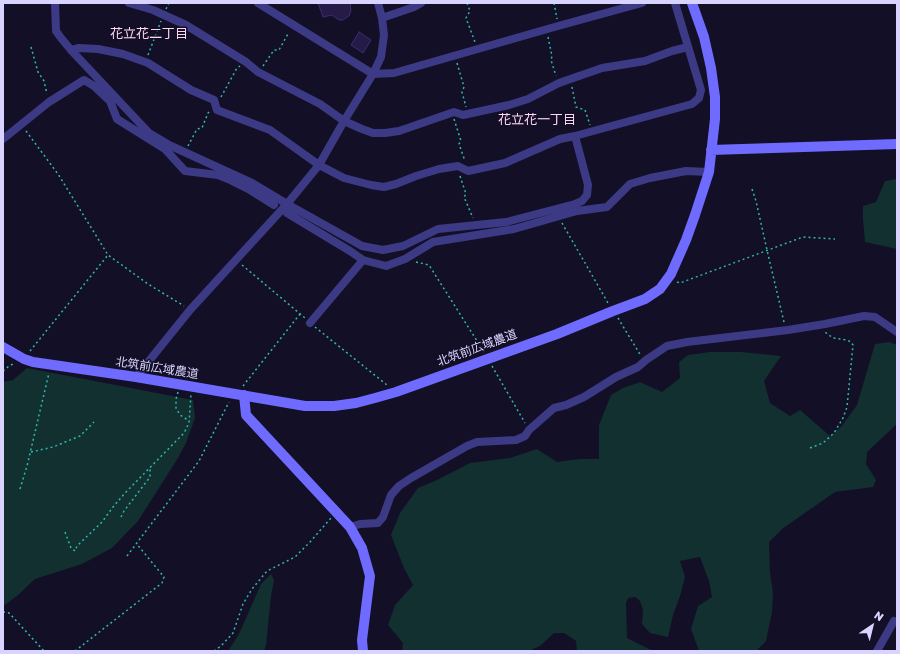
<!DOCTYPE html>
<html>
<head>
<meta charset="utf-8">
<style>
	body { margin:0 }
	#map { position:relative; width:900px; height:654px; overflow:hidden; background:#130f26; font-family:"Golos Text",sans-serif }
	canvas { display:block }
	.frame { position:absolute; inset:0; border:4px solid #d9d4ff; pointer-events:none }
	.north { position:absolute; left:852px; top:606px; width:40px; height:40px; -webkit-text-stroke:3px #130f26; paint-order:stroke; rotate:35deg; font-size:11px; font-weight:700; line-height:16px; text-align:center; color:#d9d4ff }
	.north::after { content:''; display:block; margin:auto; width:14px; height:18px; background:#d9d4ff; clip-path:polygon(50% 0,100% 100%,50% 72%,0 100%) }
</style>
</head>
<body>
<div id="map">
<canvas width="900" height="654"></canvas>
<div class="frame"></div>
<div class="north">N</div>
</div>
<script>
const context = document.querySelector('canvas').getContext('2d');
context.lineJoin = 'round';
function fill(path, color) { context.fillStyle = color; context.fill(path, 'evenodd'); }
const shape = rows => new Path2D(rows.map(r => 'M' + r).join(''));
function stroke(path, color, width, dash) { context.strokeStyle = color; context.lineWidth = width; context.lineCap = dash ? 'butt' : 'round'; context.setLineDash(dash || []); context.stroke(path); }
function write(font, color, halo, rows, align = 'center') {
  context.font = font + ' "Golos Text","Noto Sans JP",sans-serif'; context.lineWidth = 3; context.setLineDash([]); context.textBaseline = 'middle'; context.strokeStyle = halo; context.fillStyle = color; for (const [text, x, y, turn = 0] of rows) {
    context.save(); context.translate(x, y); context.rotate((+turn || 0) * Math.PI / 180); context.textAlign = isNaN(turn) ? turn : align; if (halo) context.strokeText(text, 0, 0); context.fillText(text, 0, 0); context.restore();
  }
}
const green = shape([
	[897,179,897,249,865,242,863,219,863,206,876,202,885,181],
	[889,342,897,345,897,424,867,452,866,464,876,480,873,487,835,492,782,529,769,542,770,572,773,593,772,612,766,641,756,651,699,651,691,629,698,606,712,597,709,581,700,557,680,561,685,577,680,596,673,615,668,637,650,633,642,624,643,610,640,601,635,597,628,598,626,603,627,638,653,651,577,651,576,641,564,633,554,633,540,646,529,651,402,651,403,643,388,625,395,605,413,585,404,568,391,535,400,513,418,488,437,480,470,463,510,458,537,449,557,462,580,459,599,459,599,425,611,395,623,388,640,382,662,392,680,378,679,362,688,355,710,352,741,352,781,356,764,381,770,403,790,416,800,410,830,436,841,427,857,405,875,344],
	[27,368,193,400,195,418,186,443,178,458,138,521,112,548,82,564,35,579,17,596,3,606,3,382,13,380],
	[271,574,274,580,271,596,266,645,264,651,228,651,239,634,261,584]
]);
const building = shape([
	[318,3,350,3,351,10,349,16,343,20,339,20,332,15,323,17,318,3],
	[359,32,371,40,363,53,351,45,359,32]
]);
const path = shape([
	[467,3,470,11,466,18,475,42],
	[554,3,557,19],
	[166,9,169,3],
	[548,37,552,56,551,60,556,76],
	[31,47,38,72,44,81,47,94],
	[148,55,161,21],
	[457,63,464,87,462,92,466,107],
	[263,66,274,50,279,50,289,32],
	[572,87,576,107,585,110,590,125],
	[221,97,237,68,240,66],
	[454,119,461,141,459,144,465,161],
	[26,131,58,174,108,255,148,284,184,306],
	[188,146,197,129,202,128,208,113,210,111],
	[460,176,466,194,464,197,473,218],
	[752,189,756,201,767,250,784,322],
	[562,223,608,303],
	[416,262,429,265,484,352],
	[242,265,305,318],
	[677,282,680,283,803,237,835,239],
	[618,318,641,356],
	[315,327,387,385],
	[30,351,108,255],
	[492,366,525,423],
	[3,371,9,366,15,363],
	[243,386,300,314],
	[178,392,176,399,176,408,180,415,188,420],
	[810,448,823,443,834,433,843,418,847,407,853,345,851,342,847,340,833,338,825,332],
	[31,452,53,447,80,436,94,422],
	[20,489,27,466,49,373],
	[121,517,124,511,150,477,150,467],
	[65,532,71,548,75,551,77,546,102,522,113,507,125,493,184,433,189,423,191,394],
	[127,556,199,461,229,402],
	[3,612,9,613,44,651],
	[75,651,162,583,164,577,136,543],
	[214,651,221,646,233,633,243,604,252,589,267,571,295,557,310,542,331,518]
]);
const street = shape([
	[55,3,56,31,61,38,71,50,149,133,169,145,252,183,287,204,362,246,383,250,403,246,438,229,506,222,575,204,582,201,587,195,588,185,575,136],
	[129,3,153,10,186,25,246,62,258,72,320,104,344,121,362,129,373,133,385,133,399,131,454,112,463,115,509,105,528,99,559,83,602,68,645,61,672,51,688,47],
	[258,3,373,74,394,73,558,26,642,3],
	[382,18,414,7,421,3],
	[71,50,79,48,98,49,123,54,148,63,191,90,214,100,217,110,270,130,319,165,344,178,371,185,384,187,396,184,416,176,439,169,458,166,468,171,505,163,560,139,575,136,692,104,699,98,701,90,675,3],
	[3,139,49,102,84,80,94,86,110,101,117,119,165,149,185,171,218,175,228,179,250,190,274,205],
	[287,213,350,251,363,260,386,266,405,259,433,242,514,229,577,211,607,207,630,184,650,178,686,171,709,172],
	[310,323,363,260],
	[136,377,190,310,287,204,319,165,344,121,373,74,381,57,384,35,382,18,378,3],
	[350,527,360,524,378,523,383,517,391,495,399,486,411,478,467,446,477,442,516,440,525,436,529,430,554,408,566,405,584,397,616,377,638,367,646,360,667,346,687,342,788,330,825,324,864,316,875,317,897,332],
	[877,651,894,621]
]);
const secondary = shape([
	[711,150,897,144],
	[3,347,24,359,33,362,136,377,305,406,334,406,356,403,375,398,396,392,557,334,613,311,645,299,660,289,671,274,686,240,695,215,709,172,715,119,715,97,711,68,704,37,692,3],
	[244,395,246,415,350,527,362,548,370,576,362,640,363,651]
]);
const streetNames = [
	["北筑前広域農道",477,348,-20],
	["北筑前広域農道",157,368,9]
];
const neighbourhoodNames = [
	["花立花二丁目",149,34],
	["花立花一丁目",537,120]
];
fill(green, '#12302f');
fill(building, '#241b47');
stroke(building, '#3b2d73', 1);
stroke(path, '#2fb8b0', 1.5, [2, 3]);
stroke(street, '#3d3a85', 8);
stroke(secondary, '#6f6bff', 10);
write('12px', '#d9d4ff', '#130f26', streetNames);
write('13px', '#ffd6f0', '#130f26', neighbourhoodNames);
</script>
</body>
</html>
